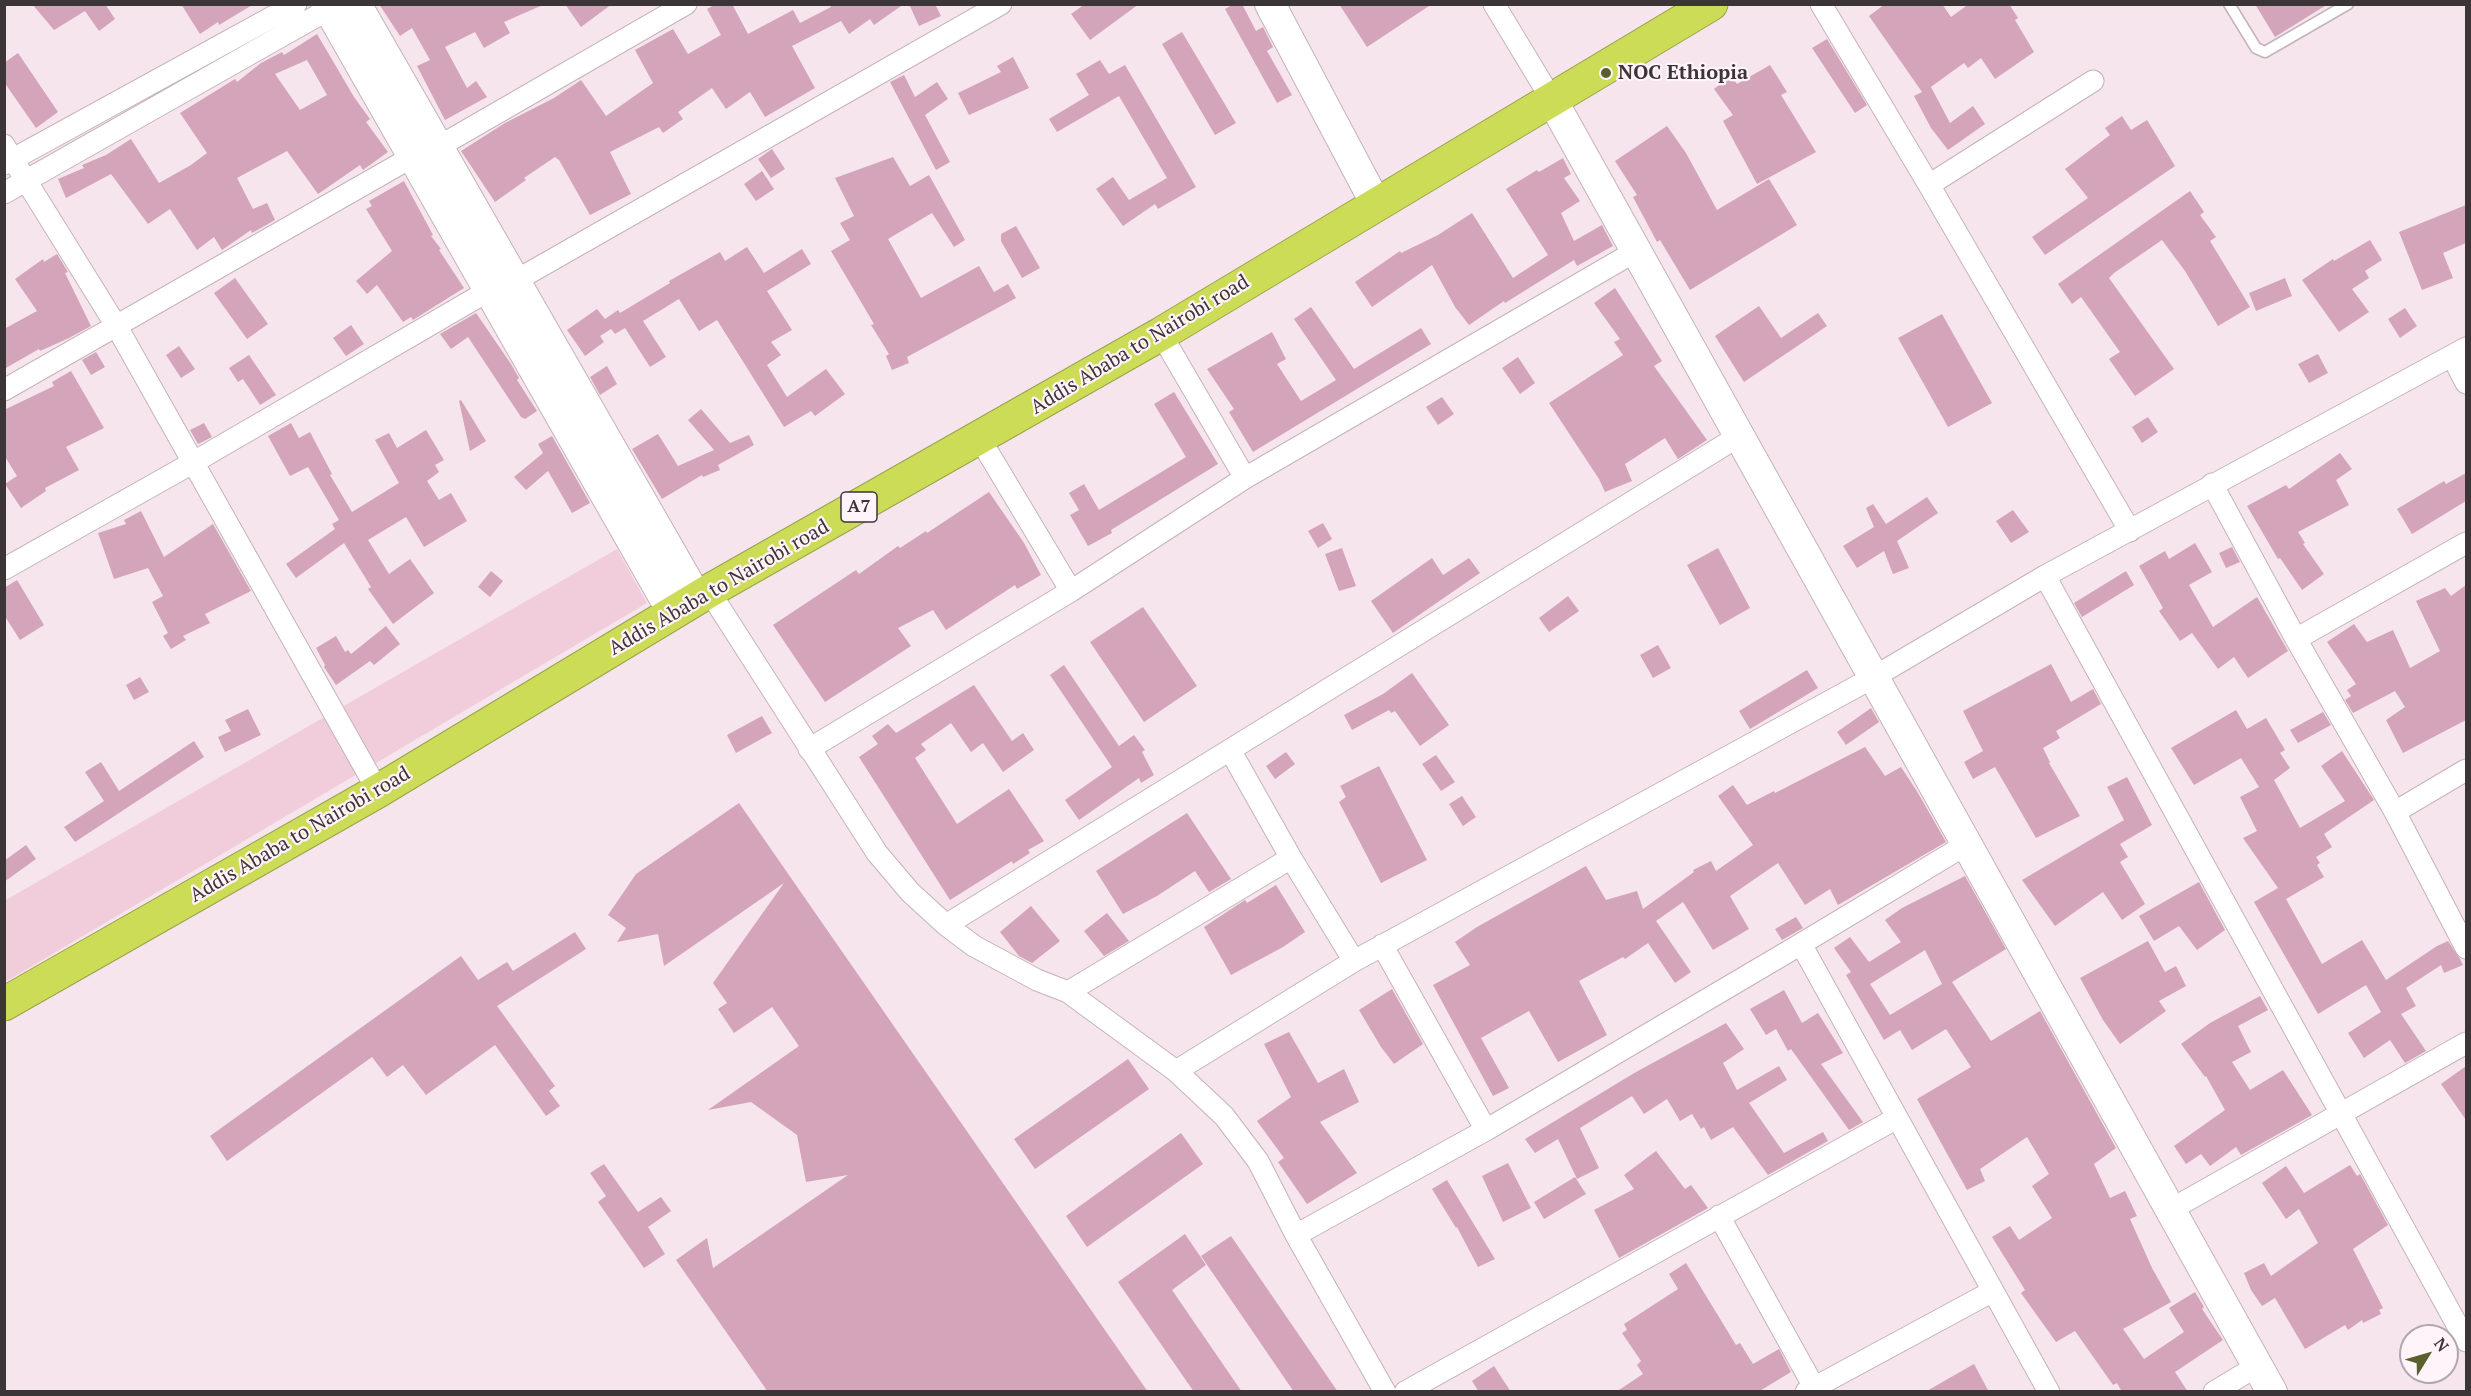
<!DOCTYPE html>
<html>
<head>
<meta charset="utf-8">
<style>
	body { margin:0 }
	#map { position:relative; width:2471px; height:1396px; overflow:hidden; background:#f6e5ec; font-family:"PT Serif",serif }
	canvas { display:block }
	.frame { position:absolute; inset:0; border:6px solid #3c3538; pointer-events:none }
	.north { position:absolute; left:2399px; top:1324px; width:60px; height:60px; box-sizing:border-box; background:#fff4f9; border:2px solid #b1a8ac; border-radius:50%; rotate:53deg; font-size:16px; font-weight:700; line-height:24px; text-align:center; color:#3c3538 }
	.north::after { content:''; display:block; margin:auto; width:21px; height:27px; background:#595f2d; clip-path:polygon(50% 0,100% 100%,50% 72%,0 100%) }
</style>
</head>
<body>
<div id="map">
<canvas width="2471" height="1396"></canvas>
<div class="frame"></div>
<div class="north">N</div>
</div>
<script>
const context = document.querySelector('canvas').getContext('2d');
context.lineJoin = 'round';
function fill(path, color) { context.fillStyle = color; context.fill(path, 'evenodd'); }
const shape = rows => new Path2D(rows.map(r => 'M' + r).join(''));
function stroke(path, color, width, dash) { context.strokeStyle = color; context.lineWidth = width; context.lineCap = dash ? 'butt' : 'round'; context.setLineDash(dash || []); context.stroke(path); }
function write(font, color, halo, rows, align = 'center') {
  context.font = font + ' "PT Serif",serif'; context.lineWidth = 4.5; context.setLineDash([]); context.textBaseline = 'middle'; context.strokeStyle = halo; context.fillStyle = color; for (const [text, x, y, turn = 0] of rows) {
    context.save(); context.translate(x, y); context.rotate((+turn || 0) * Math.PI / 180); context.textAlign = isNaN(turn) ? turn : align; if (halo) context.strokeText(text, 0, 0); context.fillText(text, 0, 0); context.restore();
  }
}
const green = shape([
	[617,549,647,603,5,982,4,901]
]);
const building = shape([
	[32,4,105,4,115,19,99,31,85,11,54,30],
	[181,4,254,4,219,25,218,22,200,34],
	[379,4,545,4,504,22,510,33,484,48,475,32,445,47,467,88,476,81,487,97,445,120,417,66,430,60,412,28,400,36],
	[565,4,612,4,581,27],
	[716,4,732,4,748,34,793,10,800,23,831,7,830,4,904,4,874,25,870,19,849,34,841,21,792,46,815,88,765,117,750,92,726,109,712,88,678,112,683,119,663,133,659,127,610,152,631,194,590,215,559,160,555,157,524,178,526,180,495,202,461,151,505,123,554,98,581,80,606,116,653,83,635,50,673,29,688,54,721,35,707,9],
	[909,4,935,4,941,16,919,26],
	[1085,4,1139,4,1090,40,1071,14],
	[1234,4,1242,4,1256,31,1263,27,1273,47,1267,51,1292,95,1277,103,1225,9],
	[1339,4,1432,4,1367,47],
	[1885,4,1942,4,1951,17,1969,4,2009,4,2018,18,2015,20,2034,52,1995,79,1981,58,1968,68,1964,63,1928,89,1931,87,1950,123,1973,106,1985,124,1948,150,1931,128,1914,96,1922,92,1869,16],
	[2255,4,2328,4,2275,37],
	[1182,32,1236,123,1215,135,1162,44],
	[317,34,354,97,370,119,366,122,388,152,363,170,360,165,318,194,287,151,237,178,253,209,267,203,275,220,252,233,251,230,222,250,214,237,197,250,170,209,148,224,111,174,66,198,58,179,84,168,82,165,106,155,131,139,159,183,191,165,207,153,180,113,235,79,237,82,261,63,282,52,284,55],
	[307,60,327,95,300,110,275,74],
	[1827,39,1867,105,1855,113,1812,48],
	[18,53,58,112,36,128,4,82,4,63],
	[1013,57,1029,88,969,115,958,93,1001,72,997,66],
	[1100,60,1109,74,1125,65,1196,187,1158,209,1155,204,1123,226,1096,189,1113,177,1129,200,1167,178,1119,96,1057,132,1049,119,1089,95,1076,74],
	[1770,65,1787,92,1781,95,1816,152,1757,184,1723,121,1733,115,1714,89,1731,76,1737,84],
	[904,75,915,97,937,82,948,99,925,115,950,162,936,170,890,82],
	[2122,116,2131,130,2147,120,2175,166,2045,255,2032,237,2088,198,2065,169,2110,135,2105,128],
	[1667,126,1686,153,1717,210,1769,179,1797,225,1690,290,1660,240,1657,242,1633,197,1637,195,1615,161],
	[772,149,785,169,771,178,758,159],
	[893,157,910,186,929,175,965,240,954,247,932,213,888,239,921,298,979,266,994,292,1008,284,1016,298,907,357,909,363,892,370,886,356,889,354,871,325,874,324,831,251,850,240,840,223,854,216,835,178],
	[1563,158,1571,174,1564,178,1580,201,1561,213,1574,241,1602,225,1613,246,1577,266,1574,260,1505,303,1504,301,1469,325,1455,307,1432,265,1372,307,1355,282,1400,251,1401,253,1438,235,1472,213,1513,278,1548,255,1506,189,1537,170,1539,172],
	[762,171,774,189,756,201,744,184],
	[404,181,433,235,431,236,441,249,439,250,464,288,413,320,411,317,403,322,377,285,367,294,356,281,392,251,366,209,372,206,369,201],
	[2190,191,2204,212,2200,215,2216,237,2210,241,2250,307,2218,326,2185,271,2162,240,2114,273,2109,278,2174,369,2135,396,2109,359,2120,352,2081,297,2072,304,2058,284],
	[2466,205,2466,243,2443,253,2453,278,2422,290,2399,232],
	[1016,226,1040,268,1022,278,1001,241,1001,234],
	[2370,240,2382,260,2365,271,2369,278,2352,289,2369,312,2339,332,2302,280,2333,259,2334,261],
	[747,247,764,273,802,249,811,264,767,291,792,330,771,342,781,355,767,365,787,397,826,369,845,394,815,416,811,411,784,427,717,320,699,331,679,299,643,321,666,357,650,367,625,328,615,334,611,329,600,336,604,342,585,356,567,330,597,309,605,319,618,310,620,313,670,283,669,281,720,252,725,261],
	[57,254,68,272,65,273,91,326,69,338,40,351,39,349,4,369,4,329,37,311,15,279,43,259,44,262],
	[235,278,268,324,247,339,214,293],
	[2285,278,2292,296,2256,311,2249,293],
	[1615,288,1662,361,1654,366,1707,440,1678,459,1665,438,1625,464,1632,481,1605,492,1599,479,1549,403,1623,355,1614,342,1620,339,1594,303],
	[1759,306,1781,338,1818,313,1827,326,1744,382,1715,336],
	[1311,307,1354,369,1421,328,1431,344,1253,452,1229,412,1234,409,1207,369,1272,332,1286,359,1277,364,1301,401,1336,380,1294,319],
	[2405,308,2417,326,2400,338,2388,319],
	[476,313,511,364,519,378,517,380,537,411,525,419,521,417,468,337,451,349,440,334],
	[1942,314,1992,403,1948,427,1898,338],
	[351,325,364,344,346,356,333,338],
	[179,346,195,369,181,378,166,355],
	[96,352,105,367,91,375,82,360],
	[2318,354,2328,373,2309,383,2298,364],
	[249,355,276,395,260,405,243,379,238,382,229,368],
	[1518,357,1535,383,1520,394,1502,368],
	[607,366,617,384,600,395,590,377],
	[71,371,104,428,66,447,79,470,45,488,46,491,21,508,5,484,17,476,4,455,4,410,54,386,52,382],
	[1174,392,1218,464,1111,530,1112,533,1088,546,1070,515,1079,510,1069,493,1084,484,1099,510,1186,457,1154,404],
	[1442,397,1454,414,1438,425,1426,407],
	[461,400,486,441,470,451,459,401],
	[701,409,730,443,749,435,754,445,718,465,720,470,703,477,702,475,662,499,632,449,658,434,678,466,714,450,688,420],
	[2148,417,2158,432,2142,443,2132,427],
	[204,423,212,437,198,444,190,430],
	[291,423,299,438,310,432,332,474,330,475,352,512,399,483,375,440,389,433,397,448,426,430,444,460,435,465,439,472,427,481,439,500,451,493,467,521,424,547,406,517,368,540,389,574,410,559,434,593,393,624,368,589,371,587,344,543,296,578,286,564,335,529,332,524,339,520,308,467,290,476,268,436],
	[552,436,590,503,572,513,548,471,526,490,514,477,543,453,538,444],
	[2340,453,2352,469,2336,480,2349,505,2298,532,2305,543,2303,544,2324,574,2302,590,2280,558,2278,559,2247,506,2286,485,2289,489],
	[2466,473,2466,501,2412,534,2397,509,2444,481,2446,484],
	[989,492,1024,543,1041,575,1017,589,1015,585,946,630,933,610,898,628,911,646,825,702,773,625,856,570,859,574,898,546,900,548,926,531,927,533],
	[1927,497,1938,513,1897,541,1909,568,1893,574,1884,551,1857,568,1843,546,1874,527,1866,508,1873,504,1886,524],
	[2013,510,2029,532,2011,543,1996,521],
	[141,511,164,557,213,524,251,591,205,614,210,623,183,636,186,640,171,649,163,636,168,633,152,602,163,596,148,568,114,579,98,533,126,524,124,520],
	[1323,523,1332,539,1318,548,1308,531],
	[2195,543,2212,572,2189,585,2213,627,2257,597,2288,651,2248,678,2234,657,2218,669,2192,633,2180,641,2159,611,2163,608,2139,566,2165,551,2169,559],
	[2232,547,2240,562,2226,568,2219,553],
	[1342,548,1356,586,1339,591,1325,554],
	[1718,548,1750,608,1720,625,1687,565],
	[1432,558,1443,575,1469,558,1480,573,1393,633,1371,601],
	[491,571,503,581,490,597,478,587],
	[2126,571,2134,585,2082,617,2074,603],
	[17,580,44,625,20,640,4,615,4,588],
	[2466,585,2466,720,2403,753,2386,720,2405,707,2395,691,2353,713,2345,700,2351,696,2347,690,2356,684,2327,642,2354,624,2367,642,2393,630,2410,668,2440,651,2416,601,2445,588,2451,596],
	[1568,596,1579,611,1549,632,1539,618],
	[1143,607,1197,686,1144,722,1090,642],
	[386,626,400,644,374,665,370,661,336,685,324,667,325,665,316,648,336,636,345,652,348,650,351,654],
	[1658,645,1671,668,1653,678,1640,655],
	[2051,664,2071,702,2093,689,2101,704,2056,731,2060,738,2043,748,2050,762,2049,763,2080,816,2036,838,1995,767,1973,779,1964,762,1983,751,1963,711],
	[1064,665,1119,746,1134,735,1145,750,1142,752,1154,775,1141,783,1139,778,1079,820,1065,800,1112,767,1050,675],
	[1807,670,1818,688,1750,729,1739,711],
	[1412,673,1449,725,1420,746,1395,711,1391,713,1389,710,1352,730,1344,715,1383,694],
	[140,677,149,692,134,700,126,685],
	[974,685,1012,741,1023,733,1034,750,1003,772,983,743,971,752,951,723,921,744,926,750,915,758,957,824,1009,789,1044,841,1028,850,1030,853,1013,864,1012,861,950,900,859,757,878,744,872,736,888,724,896,733],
	[1871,708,1879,722,1846,745,1837,732],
	[248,709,261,735,225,752,218,737,231,731,225,720],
	[2236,710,2247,729,2266,718,2285,750,2280,753,2290,768,2274,780,2300,828,2345,801,2321,766,2342,751,2374,800,2324,834,2332,847,2316,857,2320,863,2317,865,2324,877,2286,899,2322,964,2362,940,2386,980,2437,946,2448,941,2460,959,2463,965,2444,973,2441,965,2406,988,2416,1006,2401,1014,2426,1051,2405,1063,2390,1040,2364,1058,2348,1033,2381,1012,2366,985,2318,1014,2254,902,2278,888,2243,838,2257,831,2240,797,2259,787,2241,758,2194,785,2171,748],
	[2323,712,2331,725,2298,743,2290,730],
	[762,716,772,733,736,753,727,735],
	[194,741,204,757,75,842,64,827,104,801,85,772,101,762,119,791],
	[1865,747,1885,776,1901,767,1918,793,1946,842,1838,905,1830,889,1805,905,1778,863,1730,896,1749,929,1713,950,1683,902,1656,921,1691,972,1675,983,1648,943,1625,959,1623,957,1579,981,1607,1035,1558,1062,1529,1011,1481,1038,1509,1088,1493,1096,1433,985,1470,965,1455,942,1477,927,1586,866,1606,900,1637,891,1643,909,1694,872,1693,870,1711,861,1716,871,1753,845,1718,796,1733,785,1747,805,1774,791,1775,793],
	[1286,752,1295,764,1275,779,1266,766],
	[1436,755,1455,782,1441,791,1422,764],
	[1379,766,1427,860,1381,883,1339,802,1346,797,1340,786],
	[2127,777,2152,825,2120,844,2128,857,2120,862,2145,904,2122,920,2103,892,2055,926,2022,880,2124,820,2107,787],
	[1462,796,1476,817,1463,826,1449,804],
	[739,803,791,878,1148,1392,768,1392,676,1260,707,1238,713,1268,848,1175,806,1182,797,1135,751,1102,708,1110,799,1046,772,1007,734,1033,718,1009,727,1003,713,983,784,883,664,966,658,934,617,942,626,928,608,915,636,874],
	[1187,813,1231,879,1209,892,1195,871,1157,896,1123,914,1096,871],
	[26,845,36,859,4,882,4,861],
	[1965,876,2006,949,1952,982,1991,1041,2040,1011,2116,1148,2094,1164,2110,1198,2125,1191,2137,1216,2130,1219,2152,1268,2171,1302,2123,1329,2144,1359,2184,1332,2169,1308,2195,1292,2204,1307,2202,1309,2223,1340,2175,1372,2188,1392,2122,1392,2117,1383,2113,1385,2075,1331,2056,1342,2021,1293,2025,1290,1992,1237,2010,1226,2019,1240,2052,1218,2032,1186,2049,1174,2027,1137,1980,1169,1985,1181,1967,1190,1917,1099,1971,1067,1946,1029,1912,1050,1900,1030,1884,1040,1846,975,1851,972,1834,948,1850,937,1869,962,1901,942,1885,920,1902,908],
	[1925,950,1942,984,1890,1015,1870,984],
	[2199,882,2225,930,2197,950,2179,926,2154,941,2139,916],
	[1276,885,1305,932,1283,947,1231,975,1204,927,1245,900,1247,903],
	[1031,906,1060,941,1032,963,1019,956,1000,932],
	[1107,913,1129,941,1104,956,1084,931],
	[1796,917,1803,928,1782,940,1775,929],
	[575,932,586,949,497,1006,555,1086,549,1091,560,1106,546,1116,495,1045,426,1095,403,1065,387,1077,372,1057,227,1161,210,1136,461,956,478,980,507,962,513,971],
	[2148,941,2165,972,2176,966,2186,986,2159,1001,2166,1011,2120,1044,2103,1020,2080,978],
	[1392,989,1423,1044,1394,1064,1381,1047,1359,1010],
	[1784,990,1802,1023,1818,1013,1843,1053,1821,1064,1863,1122,1849,1130,1791,1049,1788,1051,1776,1029,1766,1035,1750,1009],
	[2260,996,2268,1010,2238,1026,2251,1052,2232,1062,2250,1090,2283,1070,2312,1115,2241,1155,2236,1147,2210,1166,2201,1154,2186,1164,2174,1146,2225,1110,2206,1076,2205,1077,2181,1044,2210,1023],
	[1726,1023,1744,1049,1723,1063,1737,1090,1779,1066,1787,1080,1749,1103,1784,1153,1823,1132,1828,1141,1768,1175,1733,1127,1711,1140,1704,1127,1701,1129,1692,1114,1680,1121,1667,1099,1644,1114,1632,1096,1580,1128,1599,1168,1577,1179,1558,1139,1535,1153,1525,1139,1636,1072],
	[1289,1032,1318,1083,1344,1069,1359,1102,1320,1122,1357,1173,1307,1204,1278,1162,1284,1158,1257,1121,1291,1097,1264,1044],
	[1128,1059,1149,1089,1035,1169,1014,1139],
	[2466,1066,2466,1120,2441,1084],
	[1181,1133,1203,1164,1087,1247,1066,1216],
	[1656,1151,1685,1189,1691,1185,1708,1208,1619,1258,1594,1210,1634,1189,1624,1175],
	[1508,1163,1531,1208,1503,1222,1482,1176],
	[604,1164,638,1212,661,1197,671,1211,648,1227,665,1254,644,1268,598,1202,606,1196,590,1173],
	[2350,1165,2357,1176,2360,1174,2388,1225,2353,1249,2383,1308,2379,1310,2381,1314,2363,1323,2362,1320,2348,1330,2345,1325,2305,1349,2275,1298,2262,1306,2251,1290,2244,1273,2264,1263,2271,1276,2318,1243,2299,1209,2286,1219,2262,1183,2286,1166,2304,1193],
	[1575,1177,1586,1194,1544,1219,1534,1202],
	[1447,1180,1495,1259,1478,1267,1457,1227,1456,1228,1432,1189],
	[1185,1234,1206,1265,1172,1290,1242,1392,1194,1392,1118,1282],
	[1231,1236,1338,1392,1294,1392,1201,1256],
	[1686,1263,1736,1345,1740,1343,1753,1364,1779,1349,1791,1372,1758,1392,1616,1392,1643,1374,1637,1365,1641,1361,1622,1333,1627,1330,1624,1324,1678,1289,1669,1274],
	[1974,1364,1989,1392,1925,1392],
	[1494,1366,1511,1392,1479,1392,1472,1381]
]);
const lane = shape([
	[2229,4,2256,48,2265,52,2348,4]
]);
const street = shape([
	[1494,4,1552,100],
	[1821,4,1929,185,2130,531],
	[4,145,117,327,378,791],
	[4,164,296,4],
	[1929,185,2093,81],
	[4,193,338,4],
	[1161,334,1245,478],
	[2452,356,2466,383],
	[4,390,412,157,438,147,686,4],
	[980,439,1071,591],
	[2212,484,2296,639,2395,812,2466,948],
	[4,569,194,462,488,291,515,281,1001,4],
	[2045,576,2466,1341],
	[709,591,877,853,910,892,946,925,974,946,1037,980,1068,992,1176,1071,1224,1116,1258,1161,1296,1235,1385,1392],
	[2296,639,2466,543],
	[809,749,1071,591,1245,478,1636,251],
	[1230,750,1291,858,1354,961],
	[2395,812,2466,770],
	[946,925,1739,436],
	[1801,944,2049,1392],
	[1382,945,1486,1130],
	[1068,992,1291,858],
	[1176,1071,1354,961,1874,677,2045,576,2466,348],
	[2170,1210,2466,1043],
	[1719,1216,1814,1387],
	[1296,1235,1486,1130,1801,944,1967,844],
	[1405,1392,1897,1118],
	[1806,1392,1993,1291],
	[2214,1392,2257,1366]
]);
const secondary = shape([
	[326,4,673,613],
	[356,4,697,598],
	[1270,4,1376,204],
	[1552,100,2272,1392]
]);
const highway = shape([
	[4,1004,378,791,709,591,1161,334,1711,4]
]);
const markers = [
	[1606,73,6,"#595f2d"]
];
const shields = [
	[859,507,36]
];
const shieldNames = [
	["A7",859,507]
];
const poiNames = [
	["NOC Ethiopia",1618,73]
];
const streetNames = [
	["Addis Ababa to Nairobi road",1140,345,-31],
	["Addis Ababa to Nairobi road",719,588,-30],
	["Addis Ababa to Nairobi road",300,835,-30]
];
fill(green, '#f1cddc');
fill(building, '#d4a4ba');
stroke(lane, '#c4b3ba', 13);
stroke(street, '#c4b3ba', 23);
stroke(secondary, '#c4b3ba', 32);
stroke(highway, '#9aa24c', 35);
stroke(lane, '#fff', 10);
stroke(street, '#fff', 21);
stroke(secondary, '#fff', 30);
stroke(highway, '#cddc56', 33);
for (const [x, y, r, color] of markers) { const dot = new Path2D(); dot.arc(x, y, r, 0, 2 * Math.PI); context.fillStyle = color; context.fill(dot); stroke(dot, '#fff4f9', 2); }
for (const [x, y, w] of shields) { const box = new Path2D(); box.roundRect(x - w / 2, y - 15, w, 30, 4.5); context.fillStyle = '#fff4f9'; context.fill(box); stroke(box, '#3c3538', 1.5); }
write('bold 18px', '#3c3538', null, shieldNames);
write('bold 20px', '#3c3538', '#fff4f9', poiNames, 'left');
write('20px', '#3c3538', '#fff4f9', streetNames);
</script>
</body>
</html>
